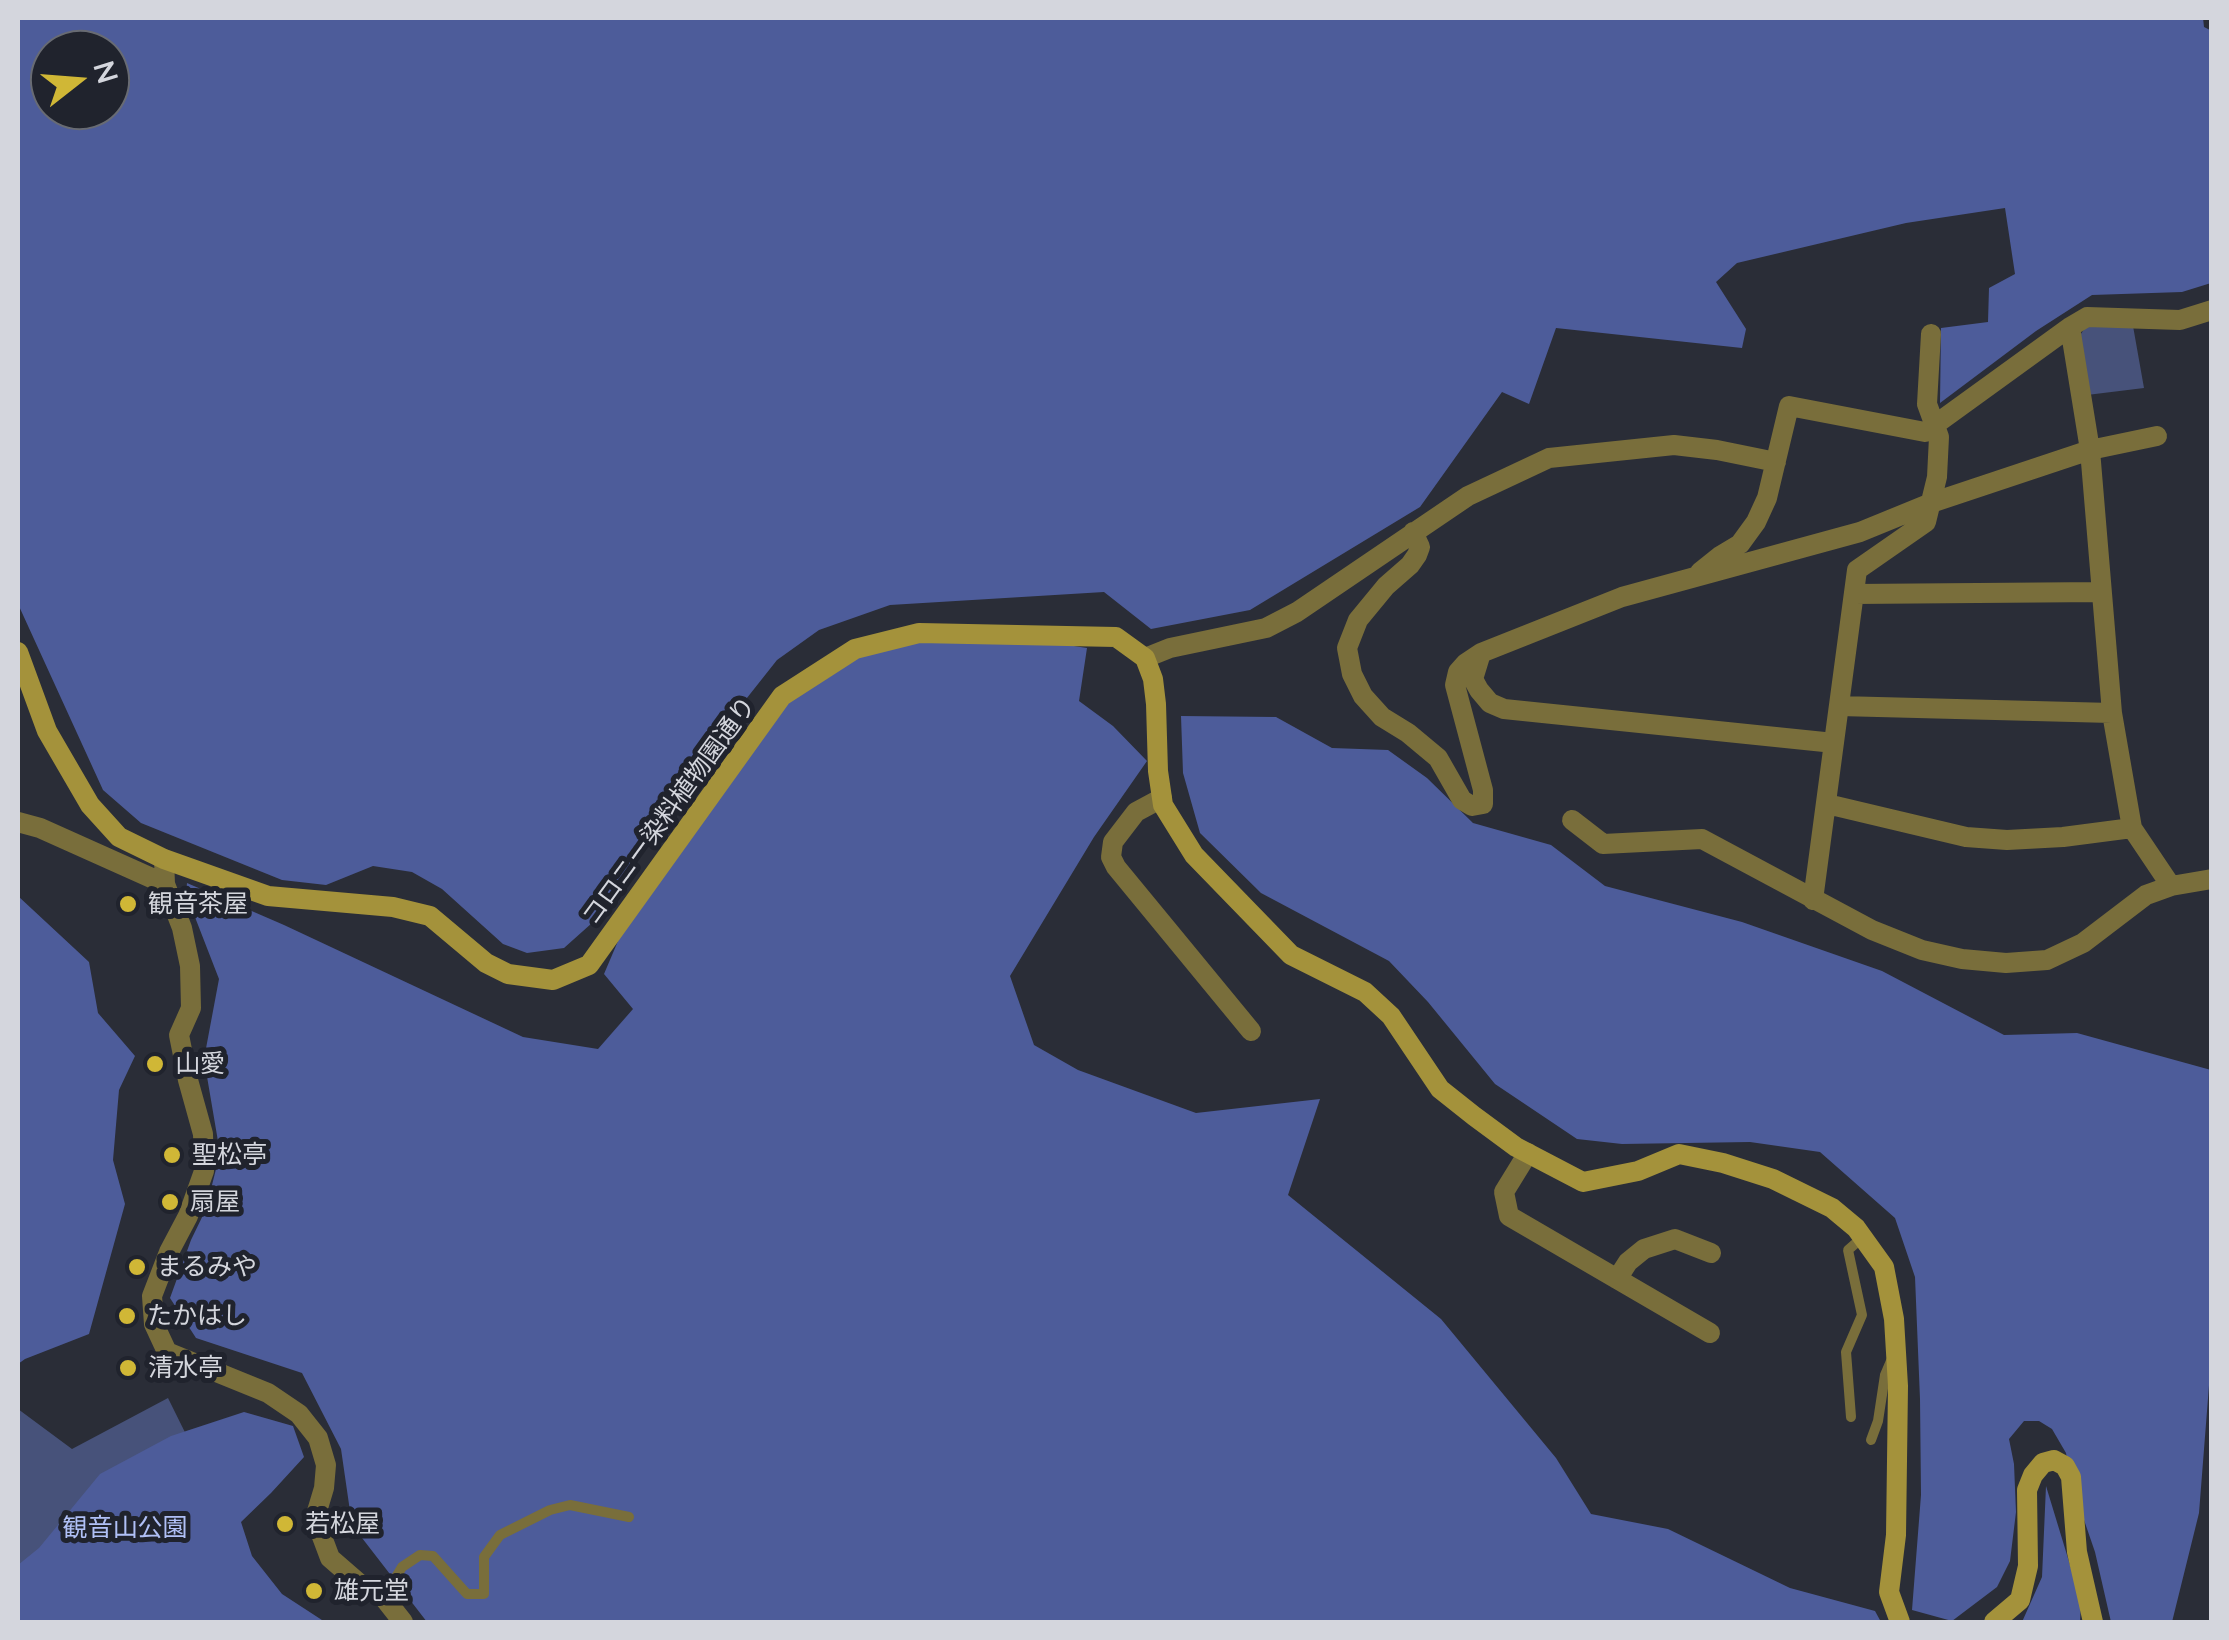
<!DOCTYPE html>
<html>
<head>
<meta charset="utf-8">
<style>
	body { margin:0 }
	#map { position:relative; width:2229px; height:1640px; overflow:hidden; background:#2a2d37; font-family:Lato,sans-serif }
	canvas { display:block }
	.frame { position:absolute; inset:0; border:20px solid #d4d6dd; pointer-events:none }
	.north { position:absolute; left:30px; top:30px; width:100px; height:100px; box-sizing:border-box; background:#20232d; border:2px solid #686b73; border-radius:50%; rotate:73deg; font-size:28px; font-weight:700; line-height:40px; text-align:center; color:#d4d6dd }
	.north::after { content:''; display:block; margin:auto; width:35px; height:45px; background:#d0b736; clip-path:polygon(50% 0,100% 100%,50% 72%,0 100%) }
</style>
</head>
<body>
<div id="map">
<canvas width="2229" height="1640"></canvas>
<div class="frame"></div>
<div class="north">N</div>
</div>
<script>
const context = document.querySelector('canvas').getContext('2d');
context.lineJoin = 'round';
function fill(path, color) { context.fillStyle = color; context.fill(path, 'evenodd'); }
const shape = rows => new Path2D(rows.map(r => 'M' + r).join(''));
function stroke(path, color, width, dash) { context.strokeStyle = color; context.lineWidth = width; context.lineCap = dash ? 'butt' : 'round'; context.setLineDash(dash || []); context.stroke(path); }
function write(font, color, halo, rows, align = 'center') {
  context.font = font + ' Lato,"Noto Sans JP",sans-serif'; context.lineWidth = 10; context.setLineDash([]); context.textBaseline = 'middle'; context.strokeStyle = halo; context.fillStyle = color; for (const [text, x, y, turn = 0] of rows) {
    context.save(); context.translate(x, y); context.rotate((+turn || 0) * Math.PI / 180); context.textAlign = isNaN(turn) ? turn : align; if (halo) context.strokeText(text, 0, 0); context.fillText(text, 0, 0); context.restore();
  }
}
const green = shape([
	[2086,326,2133,326,2144,388,2087,395,2079,337],
	[168,1398,215,1493,18,1622,18,1409,72,1449]
]);
const forest = shape([
	[18,18,2203,18,2204,27,2212,31,2211,283,2182,292,2092,295,2036,331,1940,403,1941,328,1988,322,1989,288,2015,274,2005,208,1906,223,1737,263,1716,282,1746,329,1742,348,1556,328,1529,404,1502,392,1420,507,1250,610,1151,629,1104,592,890,605,819,630,777,660,739,708,592,923,564,948,527,953,503,944,442,889,412,872,373,866,326,885,282,880,141,823,103,790,18,604],
	[50,50,110,50,110,110,50,110],
	[962,629,1087,648,1079,701,1113,726,1147,761,1094,837,1010,976,1034,1045,1078,1070,1196,1113,1320,1099,1288,1195,1441,1319,1556,1458,1591,1514,1668,1529,1790,1588,1875,1611,1881,1622,427,1622,352,1525,341,1449,302,1373,196,1338,170,1298,191,1240,206,1209,220,1153,204,1059,219,979,186,894,187,883,284,925,523,1037,598,1049,633,1009,604,974,621,934,789,694,844,657],
	[1181,716,1276,717,1332,748,1388,750,1427,778,1473,823,1551,845,1605,886,1742,922,1882,971,2004,1035,2077,1033,2211,1070,2211,1360,2199,1513,2172,1622,2111,1622,2095,1552,2072,1485,2066,1453,2052,1429,2039,1421,2024,1421,2009,1439,2014,1464,2016,1512,2010,1561,1997,1587,1952,1621,1912,1610,1921,1495,1920,1399,1915,1277,1895,1218,1820,1152,1750,1142,1622,1144,1577,1139,1495,1084,1428,1002,1389,961,1261,893,1200,833,1183,773],
	[18,896,89,962,98,1013,135,1056,119,1090,113,1160,125,1204,89,1334,25,1359,18,1364],
	[244,1412,293,1426,304,1457,271,1493,241,1522,252,1556,282,1594,325,1622,18,1622,18,1565,39,1548,100,1474,171,1436],
	[2046,1486,2081,1601,2080,1622,2022,1622,2042,1577]
]);
const lane = shape([
	[1851,1417,1846,1352,1862,1315,1848,1250,1863,1237],
	[1871,1440,1878,1421,1885,1375,1891,1361],
	[384,1597,402,1567,420,1555,433,1556,467,1594,484,1594,484,1557,500,1535,550,1510,570,1505,629,1517]
]);
const street = shape([
	[2070,327,2090,450,2112,713,2132,828,2171,886],
	[1413,532,1420,547,1417,555,1410,565,1386,586,1358,620,1347,648,1352,674,1363,696,1382,717,1408,733,1438,758,1462,800,1472,806,1483,804,1483,790,1455,685,1458,672,1466,663,1481,653,1622,597,1860,532,1931,503,2090,450,2157,436],
	[1700,572,1720,556,1740,544,1756,522,1767,498,1789,406,1925,432,2070,327,2087,317,2180,320,2212,310],
	[1854,594,2101,592],
	[1481,653,1473,679,1479,690,1490,703,1504,709,1834,743],
	[1145,658,1170,648,1266,628,1297,612,1468,496,1549,458,1674,445,1717,450,1776,462],
	[1839,706,2112,713],
	[1162,798,1136,812,1113,842,1111,857,1116,867,1251,1031],
	[1827,804,1966,837,2007,840,2063,837,2132,828],
	[1572,820,1603,844,1702,839,1872,930,1922,950,1962,959,2006,963,2047,960,2083,943,2146,895,2171,886,2212,879],
	[18,822,40,828,165,884],
	[164,859,165,884,182,928,190,966,191,1008,179,1035,188,1080,203,1134,204,1171,188,1216,169,1252,152,1296,154,1324,167,1352,268,1393,299,1414,318,1438,326,1465,324,1488,315,1518,330,1558,368,1591,381,1594,403,1622],
	[1813,900,1857,570,1926,522,1937,477,1939,437,1927,404,1931,334],
	[1528,1153,1504,1192,1509,1216,1710,1333],
	[1617,1279,1628,1262,1644,1249,1675,1239,1711,1253]
]);
const secondary = shape([
	[18,652,47,731,90,805,119,837,164,859,268,896,393,907,430,916,486,963,508,974,553,980,589,965,782,696,855,649,919,633,1116,637,1145,658,1153,679,1156,704,1158,771,1163,805,1194,855,1291,955,1365,992,1391,1016,1440,1089,1474,1116,1516,1147,1583,1182,1638,1171,1679,1154,1723,1163,1773,1179,1832,1208,1856,1228,1884,1267,1894,1319,1898,1386,1896,1535,1889,1592,1900,1622],
	[1994,1622,2020,1600,2028,1566,2027,1490,2033,1475,2043,1463,2054,1460,2065,1466,2071,1477,2077,1552,2093,1622]
]);
const markers = [
	[128,904,10,"#d0b736"],
	[155,1064,10,"#d0b736"],
	[172,1155,10,"#d0b736"],
	[170,1202,10,"#d0b736"],
	[137,1267,10,"#d0b736"],
	[127,1316,10,"#d0b736"],
	[128,1368,10,"#d0b736"],
	[285,1524,10,"#d0b736"],
	[314,1591,10,"#d0b736"]
];
const streetNames = [
	["コロニー染料植物園通り",669,811,-54]
];
const poiNames = [
	["観音茶屋",148,904],
	["山愛",175,1064],
	["聖松亭",192,1155],
	["扇屋",190,1202],
	["まるみや",157,1267],
	["たかはし",147,1316],
	["清水亭",148,1368],
	["若松屋",305,1524],
	["雄元堂",334,1591]
];
const parkNames = [
	["観音山公園",125,1528]
];
fill(green, '#47527a');
fill(forest, '#4d5c9a');
stroke(lane, '#796e3b', 10);
stroke(street, '#796e3b', 20);
stroke(secondary, '#a4923b', 20);
for (const [x, y, r, color] of markers) { const dot = new Path2D(); dot.arc(x, y, r, 0, 2 * Math.PI); context.fillStyle = color; context.fill(dot); stroke(dot, '#20232d', 4); }
write('25px', '#d4d6dd', '#20232d', streetNames);
write('25px', '#d4d6dd', '#20232d', poiNames, 'left');
write('25px', '#b0c0f6', '#20232d', parkNames);
</script>
</body>
</html>
